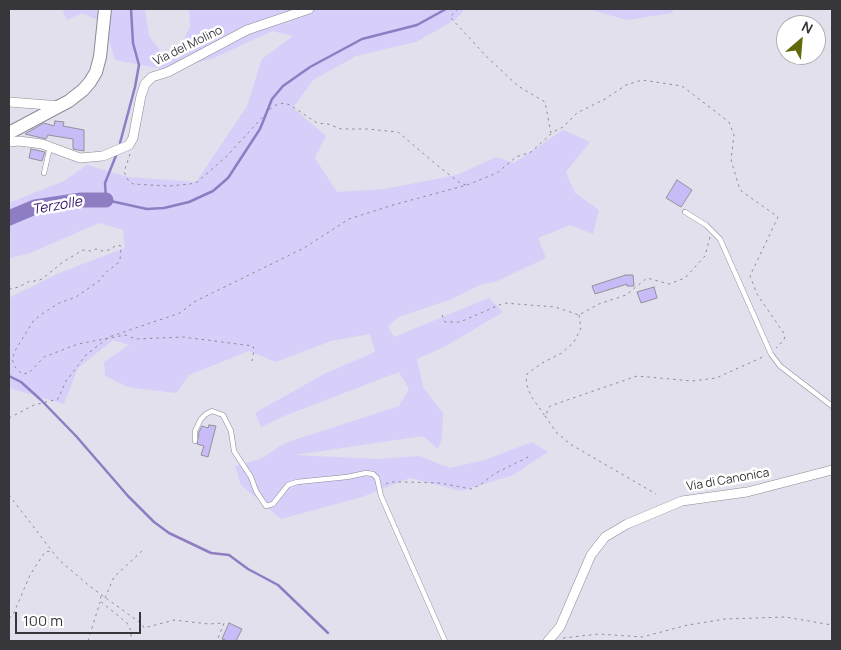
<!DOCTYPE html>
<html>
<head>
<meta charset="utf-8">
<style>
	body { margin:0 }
	#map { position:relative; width:841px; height:650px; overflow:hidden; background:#e2e0ec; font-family:Manrope,sans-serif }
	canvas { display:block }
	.frame { position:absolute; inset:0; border:10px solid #37373b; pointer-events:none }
	.north { position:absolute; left:776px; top:15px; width:50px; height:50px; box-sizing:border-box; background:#fff; border:1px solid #afafb1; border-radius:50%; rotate:27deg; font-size:14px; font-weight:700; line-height:20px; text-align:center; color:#37373b }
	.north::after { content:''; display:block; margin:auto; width:18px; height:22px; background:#61690b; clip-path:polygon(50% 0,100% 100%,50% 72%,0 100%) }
	.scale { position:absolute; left:15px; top:612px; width:126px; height:22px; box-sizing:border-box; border:2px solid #37373b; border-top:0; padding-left:6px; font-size:15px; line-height:18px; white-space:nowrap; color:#37373b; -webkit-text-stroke:4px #fff; paint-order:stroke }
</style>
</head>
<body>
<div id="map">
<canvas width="841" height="650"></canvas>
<div class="frame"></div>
<div class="north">N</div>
<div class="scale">100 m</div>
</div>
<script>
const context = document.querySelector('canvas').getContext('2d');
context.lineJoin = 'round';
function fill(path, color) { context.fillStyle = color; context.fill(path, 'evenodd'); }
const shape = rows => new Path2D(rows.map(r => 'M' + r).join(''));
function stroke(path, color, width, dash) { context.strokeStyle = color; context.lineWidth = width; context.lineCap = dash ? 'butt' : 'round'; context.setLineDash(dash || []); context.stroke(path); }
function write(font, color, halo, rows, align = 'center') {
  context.font = font + ' Manrope,sans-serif'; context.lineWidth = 5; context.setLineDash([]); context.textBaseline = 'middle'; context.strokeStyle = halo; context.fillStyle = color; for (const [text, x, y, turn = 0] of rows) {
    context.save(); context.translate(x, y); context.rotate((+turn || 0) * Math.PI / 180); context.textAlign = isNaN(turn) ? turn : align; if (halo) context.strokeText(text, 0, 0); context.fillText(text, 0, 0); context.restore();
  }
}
const green = shape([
	[62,9,145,9,149,36,162,53,182,44,190,26,189,9,465,9,455,20,416,42,356,56,313,80,293,108,326,136,315,158,337,192,384,189,457,175,496,157,514,163,563,130,590,142,566,172,575,193,599,210,593,234,570,225,538,238,546,258,495,282,482,284,449,300,399,317,388,326,394,337,489,298,503,312,446,346,417,359,423,387,443,413,442,438,438,449,423,436,295,455,377,459,419,456,450,468,485,460,532,442,548,452,513,475,461,491,410,478,362,497,281,519,241,485,235,466,260,459,285,443,399,406,409,389,399,372,284,416,261,427,255,413,324,374,375,352,370,334,331,341,276,362,249,351,189,375,176,393,127,387,105,376,104,362,129,345,113,340,78,368,64,404,9,388,9,298,59,273,125,248,123,230,99,223,30,253,9,258,9,203,64,181,87,165,128,177,196,182,247,106,262,59,293,36,272,31,214,58,168,70,115,60,104,23,82,13,67,20],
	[588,9,674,9,672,13,627,20]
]);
const stream = shape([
	[120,143,135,87,139,65,133,43,131,9],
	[117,153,105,183,106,200,147,209,164,208,189,202,213,191,228,178,260,129,272,99,283,86,310,67,362,39,417,25,446,9],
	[9,376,21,382,41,400,76,436,128,496,154,522,169,533,211,553,229,555,248,569,278,585,328,633]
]);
const river = shape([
	[9,218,35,207,81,200,106,200]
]);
const building = shape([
	[55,121,64,122,63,126,84,130,84,151,73,149,73,139,48,135,46,139,25,134,44,123,54,126,55,121],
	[31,149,45,152,42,161,29,158,31,149],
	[677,180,692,190,681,207,666,198,677,180],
	[626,275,633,275,634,286,627,286,627,284,595,294,592,286,626,275],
	[654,287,657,298,641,303,637,292,654,287],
	[209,425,216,426,208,457,201,455,204,446,197,444,199,432,202,426,208,428,209,425],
	[229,623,242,629,236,641,228,641,222,639,229,623]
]);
const path = shape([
	[458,9,450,17,487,57,518,86,545,102,551,133,563,127,577,113,605,99,626,85,642,80,682,86,729,122,734,135,731,160,740,190,778,217,750,276,757,294,785,335,784,340,776,348],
	[130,154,124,172,128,180,133,184,169,186,190,184,197,182,227,156,269,110,276,105,284,103,290,105,317,123,328,124,341,129,367,129,398,132,438,166,460,183,466,185],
	[9,289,19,287,30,281,37,281,42,279,63,262,83,250,91,251,96,249,100,251,109,250,117,245,121,246,120,260,117,264,105,273,99,281,76,297,59,303,45,312,34,320,16,349,12,359,15,367,22,374,29,373,44,357,78,344,125,335,136,339,183,337,253,346,254,350,252,361],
	[442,315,445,322,460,322,504,303,555,307,579,315,599,304,626,295,647,278,669,284,685,278,705,256,710,237],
	[579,315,581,328,574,342,562,353,542,363,527,374,526,383,531,396,545,416,550,406,637,376,692,381,716,378,765,356],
	[545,416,556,432,570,444,656,494],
	[9,418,34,405,58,399,66,381,86,355,109,337,180,313,194,302,304,248,349,219,393,205,467,185,497,173,516,157,531,152,551,134],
	[386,484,390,482,406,482,440,483,471,489,480,485,494,474,528,457],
	[9,495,59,560,92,588,142,624,144,628,174,620,209,624,224,623,217,641,218,641],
	[101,596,100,601,127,623,131,631,131,641],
	[105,598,114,577,144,549],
	[9,618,13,615,30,575,41,558,45,552,51,551],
	[563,638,599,634,642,637,688,625,725,619,785,617,832,625],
	[88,641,100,602]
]);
const lane = shape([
	[44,173,50,147],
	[685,212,706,225,720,239,771,354,780,366,832,406],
	[195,441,195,431,201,419,206,414,212,411,223,415,231,431,234,451,251,477,256,491,266,506,273,504,288,485,297,482,347,477,366,473,373,474,377,478,381,496,445,641]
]);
const street = shape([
	[9,102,61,106],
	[9,142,19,141,42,144,80,158,103,156,129,145,133,138,141,96,145,84,152,77,168,72,247,30,309,9],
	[548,641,560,627,591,555,605,537,627,524,682,501,747,492,832,470]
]);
const secondary = shape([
	[9,133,69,101,83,90,90,82,96,72,100,57,105,9]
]);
const streetNames = [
	["Via del Molino",188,46,-26],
	["Via di Canonica",728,480,-10]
];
const waterNames = [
	["Terzolle",57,206,-10]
];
fill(green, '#d7cef9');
stroke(stream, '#8f7dc4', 2.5);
stroke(river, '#8f7dc4', 15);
fill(building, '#c9bbf7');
stroke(building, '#92909b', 1);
stroke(lane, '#8c8a95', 5.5);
stroke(street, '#8c8a95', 10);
stroke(secondary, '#8c8a95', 14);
stroke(path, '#8d8c94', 1, [2.5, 4]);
stroke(lane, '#fff', 4.5);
stroke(street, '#fff', 9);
stroke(secondary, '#fff', 12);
write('12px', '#37373b', '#fff', streetNames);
write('italic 14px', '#351368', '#fff', waterNames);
</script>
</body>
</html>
